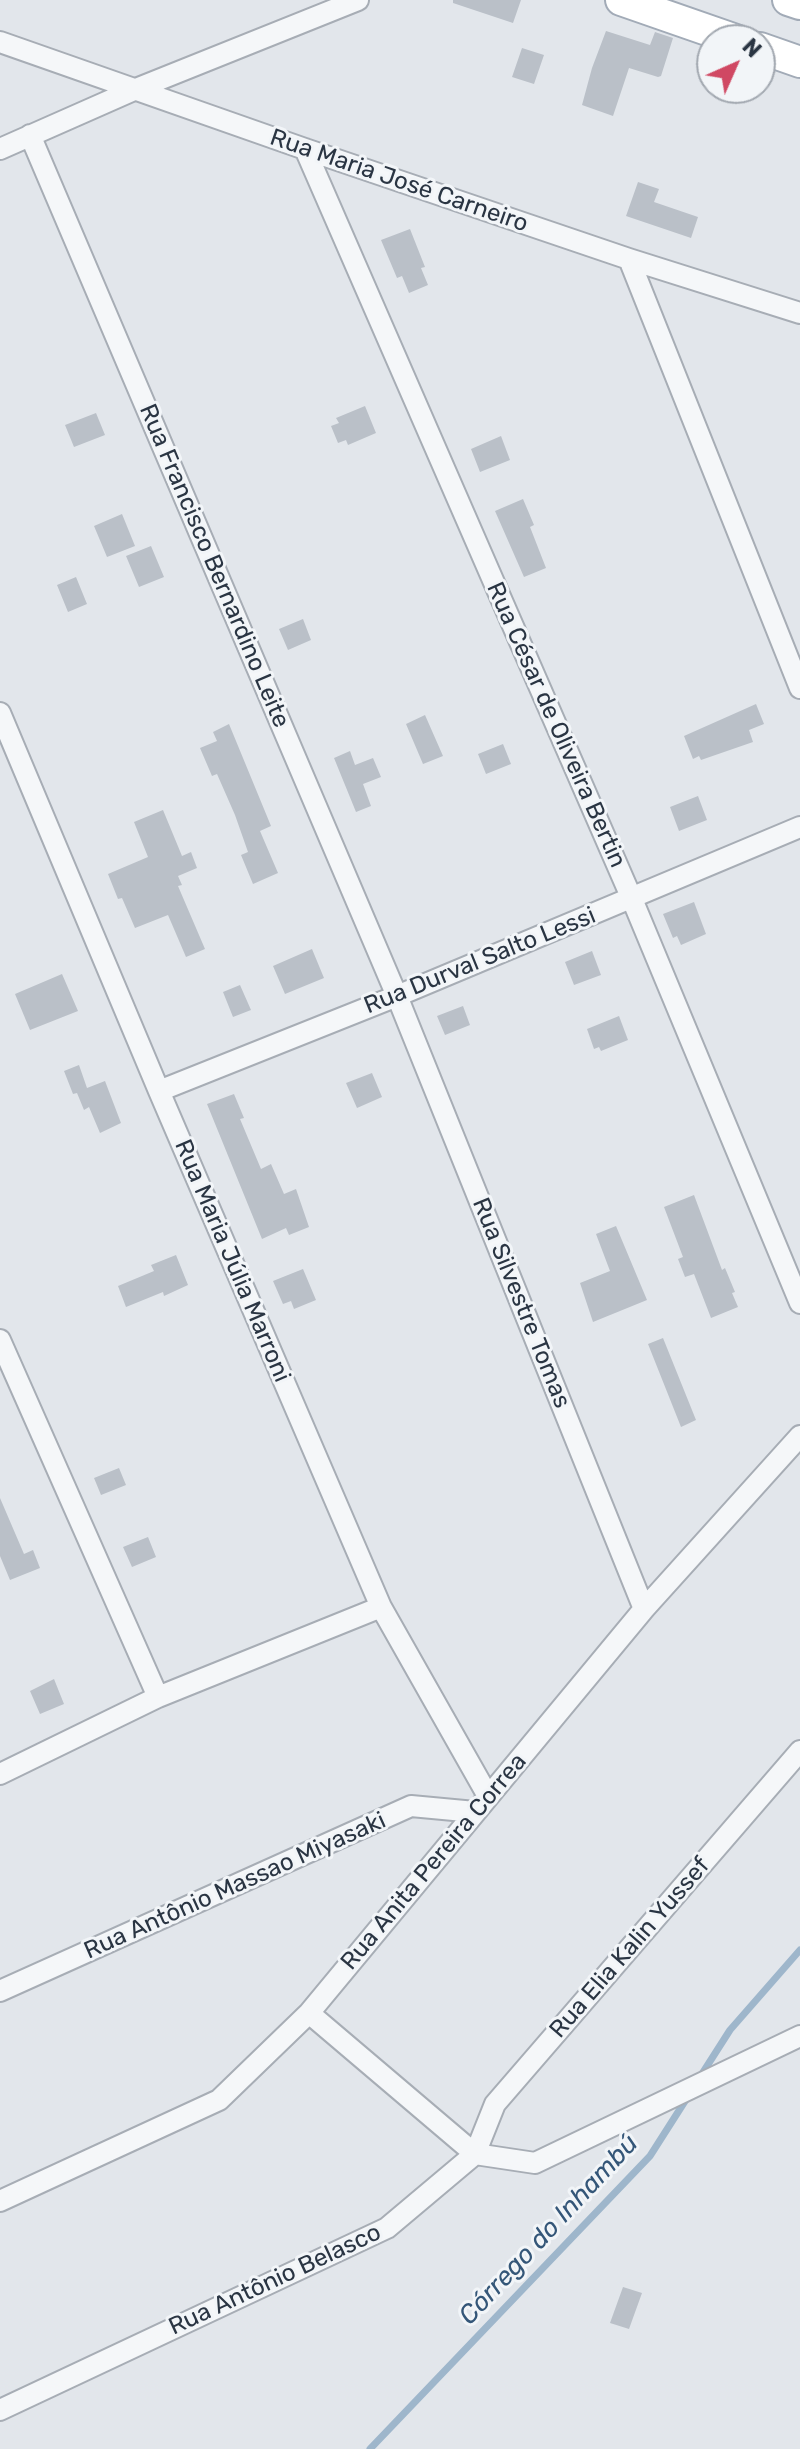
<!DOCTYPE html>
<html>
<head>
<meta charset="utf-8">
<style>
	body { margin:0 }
	#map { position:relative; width:800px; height:2449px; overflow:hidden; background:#e2e6eb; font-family:Rubik,sans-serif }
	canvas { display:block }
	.north { position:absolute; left:696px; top:24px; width:80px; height:80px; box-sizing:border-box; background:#f2f5f8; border:2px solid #a2a8b0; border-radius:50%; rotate:45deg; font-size:22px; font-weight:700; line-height:32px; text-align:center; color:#2a3543 }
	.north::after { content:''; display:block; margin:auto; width:28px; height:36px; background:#d04863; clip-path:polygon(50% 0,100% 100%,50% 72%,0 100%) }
</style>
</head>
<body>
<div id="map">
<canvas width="800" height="2449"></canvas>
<div class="north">N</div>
</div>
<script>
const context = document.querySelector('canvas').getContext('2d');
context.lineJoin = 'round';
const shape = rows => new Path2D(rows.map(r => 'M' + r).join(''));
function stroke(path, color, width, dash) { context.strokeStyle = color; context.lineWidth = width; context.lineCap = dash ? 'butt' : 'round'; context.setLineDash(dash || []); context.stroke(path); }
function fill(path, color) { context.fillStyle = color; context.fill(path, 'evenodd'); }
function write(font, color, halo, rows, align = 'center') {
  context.font = font + ' Rubik,sans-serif'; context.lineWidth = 6; context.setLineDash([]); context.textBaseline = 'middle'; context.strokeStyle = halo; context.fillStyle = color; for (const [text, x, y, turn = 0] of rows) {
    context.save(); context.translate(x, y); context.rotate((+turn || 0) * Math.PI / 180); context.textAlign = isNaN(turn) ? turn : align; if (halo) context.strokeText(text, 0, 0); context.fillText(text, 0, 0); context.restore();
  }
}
const stream = shape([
	[700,2077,730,2030,800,1950],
	[370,2449,650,2156,687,2098]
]);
const building = shape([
	[453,0,521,0,513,23,453,3],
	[606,31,650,45,655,32,673,38,661,76,658,77,629,68,613,116,582,105,592,68],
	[522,48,544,55,534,84,512,77],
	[638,182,659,189,654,202,698,217,691,238,626,216],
	[410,229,425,267,421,268,428,285,409,293,402,276,397,278,381,240],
	[365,406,376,433,348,445,346,440,338,443,331,426,339,423,336,418],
	[96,413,105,435,74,447,65,425],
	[501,436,510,460,480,472,471,449],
	[523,499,534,525,530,527,546,568,524,577,495,511],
	[122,514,135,546,107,557,94,526],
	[151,546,164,577,139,587,126,556],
	[76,577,87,604,68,612,57,585],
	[303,619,311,640,288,650,279,629],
	[756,704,764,724,749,730,753,742,701,760,699,756,693,759,684,736],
	[425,715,443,756,423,764,406,724],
	[229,724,271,826,260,831,278,873,253,884,241,855,248,852,235,815,217,774,212,776,200,748,217,741,213,732],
	[503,744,511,764,486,774,478,754],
	[350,751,355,765,373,758,381,777,363,784,371,806,356,812,334,758],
	[698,796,707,820,679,831,670,807],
	[163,810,182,856,191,852,197,868,178,876,182,885,178,886,205,949,186,957,168,915,135,928,122,898,118,899,108,874,148,857,134,822],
	[694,902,706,934,681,945,677,936,673,938,663,914],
	[312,949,324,978,285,994,273,966],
	[592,951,601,975,574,985,565,962],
	[62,974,78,1011,30,1030,15,994],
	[240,985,251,1010,233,1017,223,992],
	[463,1006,470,1025,445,1035,437,1016],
	[619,1016,628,1040,601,1051,599,1047,594,1049,587,1029],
	[79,1065,87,1088,105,1081,121,1123,100,1133,89,1107,84,1110,77,1093,73,1094,64,1071],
	[372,1073,382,1097,357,1108,346,1083],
	[234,1094,244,1118,240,1119,261,1169,271,1164,284,1194,296,1189,309,1227,289,1235,286,1228,262,1239,207,1104],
	[694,1195,722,1270,725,1268,735,1292,732,1293,738,1307,711,1318,694,1274,685,1277,678,1259,683,1257,664,1207],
	[616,1226,647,1300,593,1322,580,1283,610,1271,596,1234],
	[176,1255,188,1285,164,1296,163,1292,126,1307,118,1286,154,1271,151,1265],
	[303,1269,316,1300,294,1309,291,1301,283,1304,273,1281],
	[663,1338,696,1420,681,1427,648,1344],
	[119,1468,126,1485,101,1495,94,1478],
	[0,1498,24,1554,33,1550,40,1568,10,1580,0,1556],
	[148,1537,156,1557,132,1567,123,1547],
	[54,1679,64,1704,40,1714,30,1691],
	[623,2287,642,2293,629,2329,610,2323]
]);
const street = shape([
	[0,42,305,149,629,259,800,313],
	[30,135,397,996,644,1609],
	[0,149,136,89,358,0],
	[305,149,632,899,800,1303],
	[629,259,800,688],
	[0,713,159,1091,381,1607,488,1796],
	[159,1091,397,996,800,827],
	[0,1340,158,1697],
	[0,1774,158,1697,381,1607],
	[0,1991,411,1806,475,1812],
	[309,2013,475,2154,495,2104,800,1751],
	[0,2201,219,2100,309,2013,644,1609,800,1436],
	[0,2410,387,2228,475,2154,535,2163,800,2036]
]);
const primary = shape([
	[621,0,736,40],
	[788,0,800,4],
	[760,48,800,62]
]);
const streetNames = [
	["Rua Maria José Carneiro",399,181,19],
	["Rua Francisco Bernardino Leite",214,566,67],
	["Rua César de Oliveira Bertin",556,725,66],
	["Rua Durval Salto Lessi",480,961,-22],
	["Rua Maria Júlia Marroni",232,1261,67],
	["Rua Silvestre Tomas",521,1303,68],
	["Rua Anita Pereira Correa",434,1862,-50],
	["Rua Antônio Massao Miyasaki",235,1886,-24],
	["Rua Elia Kalin Yussef",630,1948,-49],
	["Rua Antônio Belasco",275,2280,-25]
];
const waterNames = [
	["Córrego do Inhambú",549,2230,-47]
];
stroke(stream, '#9eb6cb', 7);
fill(building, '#bac0c8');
stroke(street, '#a7adb5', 24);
stroke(primary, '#a2abb7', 34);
stroke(street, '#f5f7f9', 20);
stroke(primary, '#fff', 30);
write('24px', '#2a3543', '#f2f5f8', streetNames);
write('italic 26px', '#345678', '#f2f5f8', waterNames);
</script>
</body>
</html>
